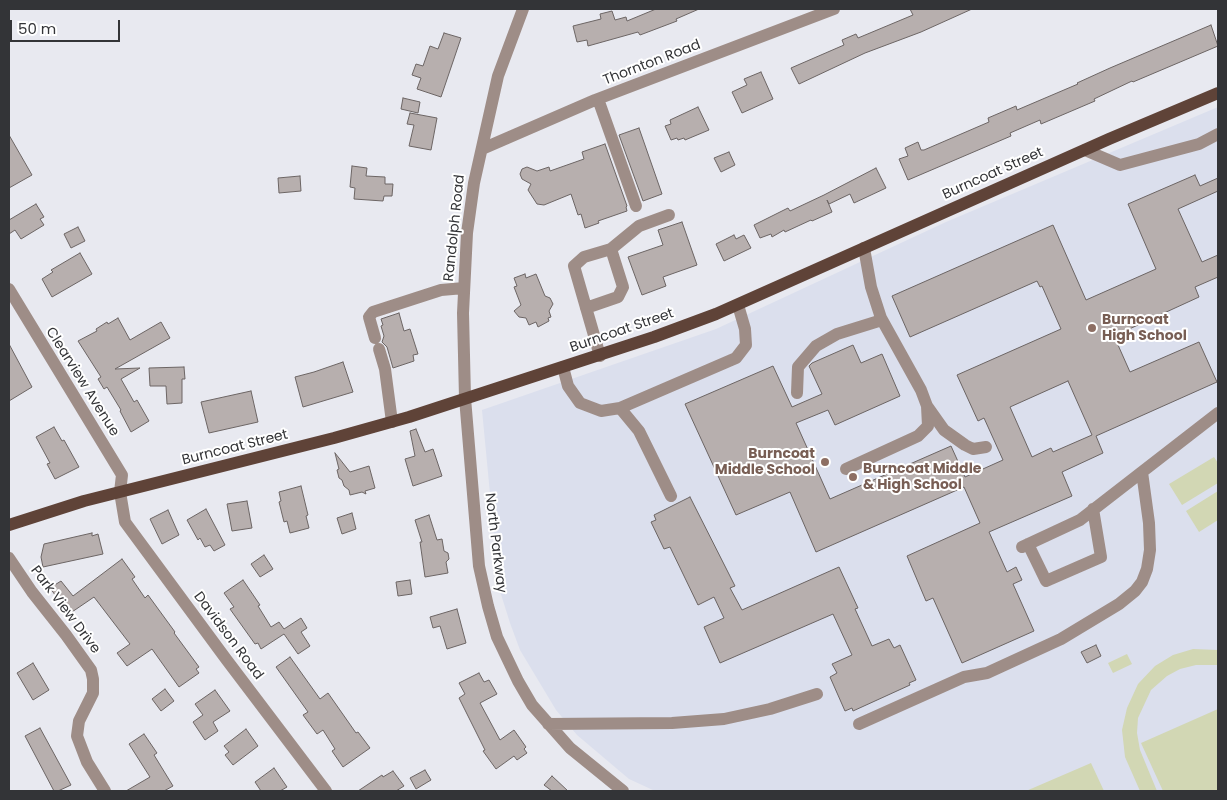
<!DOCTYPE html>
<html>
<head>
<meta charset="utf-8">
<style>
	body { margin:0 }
	#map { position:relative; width:1227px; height:800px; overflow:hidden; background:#e8e9f0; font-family:Poppins,sans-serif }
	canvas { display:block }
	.frame { position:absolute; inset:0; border:10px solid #333437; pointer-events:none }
	.scale { position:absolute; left:10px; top:20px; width:110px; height:22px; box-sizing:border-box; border:2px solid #333437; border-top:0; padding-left:6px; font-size:15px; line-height:18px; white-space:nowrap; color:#333437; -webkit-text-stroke:4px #fff; paint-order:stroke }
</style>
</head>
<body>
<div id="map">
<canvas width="1227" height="800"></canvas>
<div class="frame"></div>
<div class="scale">50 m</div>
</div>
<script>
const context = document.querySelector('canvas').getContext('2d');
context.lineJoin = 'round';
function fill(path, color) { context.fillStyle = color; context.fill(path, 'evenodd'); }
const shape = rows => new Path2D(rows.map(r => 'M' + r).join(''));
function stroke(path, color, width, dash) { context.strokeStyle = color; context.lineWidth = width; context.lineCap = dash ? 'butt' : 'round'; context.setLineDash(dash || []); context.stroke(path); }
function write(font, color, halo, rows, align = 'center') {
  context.font = font + ' Poppins,sans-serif'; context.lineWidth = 4; context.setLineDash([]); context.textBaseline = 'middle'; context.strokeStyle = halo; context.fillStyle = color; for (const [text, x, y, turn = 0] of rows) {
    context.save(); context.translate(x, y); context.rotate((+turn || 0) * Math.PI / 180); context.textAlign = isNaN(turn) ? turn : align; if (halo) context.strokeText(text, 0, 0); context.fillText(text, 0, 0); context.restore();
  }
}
const built = shape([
	[1218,107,1218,791,655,791,629,779,577,735,556,710,520,650,510,623,499,588,482,410,716,329,946,222]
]);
const green = shape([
	[1214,457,1218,463,1218,483,1182,505,1169,484],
	[1218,491,1218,520,1199,532,1186,511],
	[1193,649,1218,650,1218,665,1196,665,1180,669,1167,676,1151,690,1138,718,1137,733,1140,750,1157,791,1140,791,1125,757,1122,730,1127,708,1138,684,1155,666,1173,655],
	[1127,654,1132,664,1113,673,1108,663],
	[1218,709,1218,791,1163,791,1141,743],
	[1091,763,1104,791,1026,791]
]);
const building = shape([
	[656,9,699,9,676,19,677,21,640,35,638,32,588,46,587,40,577,42,573,26,601,19,600,14,612,11,615,20,626,17,627,21,656,9],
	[910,9,972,9,921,32,865,53,799,84,791,68,844,45,842,40,856,34,858,38,913,15,910,9],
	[1211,25,1218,46,1133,82,1132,81,1094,99,1095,101,1041,124,1040,120,1010,133,1011,136,908,180,899,159,908,156,905,148,918,142,921,150,924,150,989,122,988,118,1016,106,1017,110,1078,84,1077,83,1110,68,1211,25],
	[444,33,461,38,441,97,417,89,421,78,412,75,416,64,423,66,430,46,438,49,444,33],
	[761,72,773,99,742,113,732,92,747,85,744,79,761,72],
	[403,98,420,102,418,113,401,109,403,98],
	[698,107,709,130,685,140,684,138,678,140,677,138,671,140,665,126,671,124,670,120,698,107],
	[410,113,437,118,431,150,409,146,414,125,407,124,410,113],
	[639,128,662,194,643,201,619,135,639,128],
	[9,135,32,175,9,188,9,135],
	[605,144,627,206,626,207,627,211,598,221,599,223,585,228,581,214,578,215,571,194,544,205,537,204,528,190,531,184,522,179,520,174,522,169,527,167,537,171,549,167,550,171,584,159,582,152,605,144],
	[729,152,735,165,721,172,714,158,729,152],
	[352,166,367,168,366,176,385,177,385,184,393,184,392,196,384,196,383,201,354,199,355,188,350,187,352,166],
	[876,168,886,188,854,203,850,194,829,204,827,200,832,212,812,221,811,220,785,232,784,230,772,237,771,234,760,238,754,225,788,208,790,211,824,195,876,168],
	[1195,175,1200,186,1218,178,1218,191,1178,209,1202,262,1218,255,1218,277,1195,287,1199,297,1114,336,1130,372,1199,342,1217,382,1096,436,1103,453,1062,472,1072,496,989,532,1007,572,1016,567,1022,580,1013,584,1034,631,962,663,933,598,926,601,907,556,980,523,964,487,816,552,790,492,736,515,685,404,773,366,792,407,822,394,809,366,812,363,853,345,861,363,882,354,900,396,835,425,828,410,796,423,830,499,951,446,965,477,1003,460,984,418,978,421,957,375,1061,329,1042,286,1040,287,1037,281,910,337,892,296,1053,225,1086,300,1156,269,1128,204,1195,175],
	[1068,381,1092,435,1053,452,1051,448,1032,457,1010,407,1068,381],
	[300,176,301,191,279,193,278,178,300,176],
	[36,204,44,217,40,219,44,225,21,239,15,230,9,234,9,220,36,204],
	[682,222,697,265,663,277,666,286,642,295,628,257,663,245,658,230,682,222],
	[78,227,85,241,71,248,64,234,78,227],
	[734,235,736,239,744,235,751,248,724,261,716,244,734,235],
	[80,253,92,274,52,297,42,279,53,272,51,270,80,253],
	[525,274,526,278,536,274,545,296,550,298,553,304,549,311,551,317,548,318,549,321,538,327,536,322,529,325,526,318,519,317,514,311,521,305,514,287,517,286,514,278,525,274],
	[399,313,404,331,410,329,418,354,413,355,414,361,393,368,387,347,382,342,384,336,381,326,383,325,381,319,399,313],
	[118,318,130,340,161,322,170,338,115,369,140,368,121,379,134,402,137,400,149,421,131,432,120,411,121,410,107,387,104,389,98,379,101,377,78,341,97,331,96,329,107,322,108,324,118,318],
	[9,344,32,387,9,401,9,344],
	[343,362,353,392,303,407,295,377,314,372,343,362],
	[184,367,185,379,182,379,182,403,167,404,166,386,150,386,149,368,184,367],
	[251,391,258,422,209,433,201,402,251,391],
	[54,427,62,441,64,440,79,467,55,479,47,464,50,463,36,437,54,427],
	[416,429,425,452,433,449,442,476,413,486,405,459,415,456,410,431,416,429],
	[335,453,350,472,369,466,375,488,365,491,366,494,362,492,350,495,349,490,344,486,342,480,339,478,337,470,339,469,335,453],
	[301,486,308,515,306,516,309,528,290,533,287,521,284,522,279,502,281,501,279,492,301,486],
	[690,497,735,586,730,588,742,610,839,567,858,608,855,609,872,646,889,639,894,648,900,645,916,680,909,683,910,685,853,711,852,708,845,711,830,677,837,673,832,664,852,655,833,614,720,663,704,627,724,618,714,597,698,605,670,547,664,549,651,522,656,520,654,515,690,497],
	[247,501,252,528,232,531,227,504,247,501],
	[206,509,225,545,214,551,210,545,205,547,200,538,198,540,187,520,206,509],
	[168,510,179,535,162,544,150,519,168,510],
	[352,513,356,529,342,534,337,518,352,513],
	[429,515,437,540,442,539,444,551,448,553,449,559,446,562,448,573,425,577,420,542,422,542,415,520,429,515],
	[92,533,92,536,98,534,103,554,43,567,41,557,44,544,92,533],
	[264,555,273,569,260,577,251,564,264,555],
	[122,559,135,577,132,579,145,598,148,595,175,632,174,633,199,667,196,669,199,673,179,687,152,649,127,666,117,653,130,644,94,597,69,614,50,588,61,581,73,596,122,559],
	[243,580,260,605,258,606,271,627,279,622,284,629,301,618,307,628,301,632,310,646,298,654,284,634,261,649,258,643,255,644,230,609,234,607,224,593,243,580],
	[410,580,412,594,398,596,396,582,410,580],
	[457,609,466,643,447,649,440,626,433,628,430,617,457,609],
	[1096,645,1101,656,1087,663,1081,652,1096,645],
	[290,657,320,699,328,693,356,733,358,732,370,748,343,767,332,751,335,749,323,730,317,734,303,715,308,712,276,667,290,657],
	[33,663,49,690,33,700,17,673,33,663],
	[479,673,484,682,489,680,497,694,480,703,500,740,514,730,526,747,524,749,527,753,517,760,514,756,496,769,483,751,485,750,459,698,465,694,459,683,479,673],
	[165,689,174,701,161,711,152,699,165,689],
	[215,690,230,711,213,722,218,731,205,740,193,722,203,715,195,704,215,690],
	[40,728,71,785,58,791,54,791,25,736,40,728],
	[246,729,258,746,233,765,225,755,229,752,224,746,246,729],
	[144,734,157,753,154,755,173,786,164,791,126,791,150,777,129,744,144,734],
	[274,768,287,787,280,791,261,791,255,782,274,768],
	[425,770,431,780,416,789,410,778,425,770],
	[393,771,404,786,396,791,358,791,382,775,383,777,393,771],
	[552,776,568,791,552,791,544,785,552,776]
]);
const minor = shape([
	[523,9,498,76,474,183,467,233,463,313,465,398,479,566,488,606,497,637,518,681,532,705,570,748,623,791],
	[598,99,636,206],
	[482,149,595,100,834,9],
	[1085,150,1120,165,1199,144,1218,134],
	[9,289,122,475,120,492,125,522,226,659,326,791],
	[586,308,618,297,623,287,611,249],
	[375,338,369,317,373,312,441,290,464,288],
	[379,349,385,369,392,422],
	[600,356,574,266,584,257,611,249,639,226,669,215],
	[563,367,568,386,580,403,601,411,620,408,736,358,746,345,745,329,738,305],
	[797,393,798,367,816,346,837,334,882,320],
	[927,406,944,430,965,445,973,449,986,447],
	[620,408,639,431,671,496],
	[846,469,918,436,928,426,927,406,921,390,881,318,871,287,864,248],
	[1028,544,1046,581,1101,557,1093,509],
	[1022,547,1080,520,1218,413],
	[9,558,32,592,66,635,91,670,93,679,93,693,79,721,77,736,87,762,105,791],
	[548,724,672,723,724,719,770,709,817,694],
	[859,724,964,677,987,673,1061,639,1119,604,1135,591,1142,582,1147,569,1150,550,1149,523,1142,472]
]);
const major = shape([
	[9,525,84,501,334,438,409,417,654,337,716,314,1109,139,1218,93]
]);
const markers = [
	[1092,328,5,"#8d6e63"],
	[825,462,5,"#8d6e63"],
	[853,477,5,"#8d6e63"]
];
const streetNames = [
	["Thornton Road",652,63,-21],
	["Burncoat Street",993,174,-24],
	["Randolph Road",455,228,-84],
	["Burncoat Street",622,331,-19],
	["Clearview Avenue",82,382,58],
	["Burncoat Street",235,448,-14],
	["North Parkway",495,543,83],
	["Park View Drive",65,610,53],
	["Davidson Road",228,636,53]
];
const educationNames = [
	["Burncoat",1102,320],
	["High School",1102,336],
	["Burncoat",815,454,"right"],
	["Middle School",815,470,"right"],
	["Burncoat Middle",863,469],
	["& High School",863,485]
];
fill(built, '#dbdfed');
fill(green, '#d2d7b4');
fill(building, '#b7afae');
stroke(building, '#6c6564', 1);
stroke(minor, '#9e8d87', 12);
stroke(major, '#5f4338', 12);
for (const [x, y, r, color] of markers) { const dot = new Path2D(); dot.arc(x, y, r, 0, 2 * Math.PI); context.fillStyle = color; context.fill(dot); stroke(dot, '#fff', 2); }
write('14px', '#333437', '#fff', streetNames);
write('bold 14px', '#785e54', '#fff', educationNames, 'left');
</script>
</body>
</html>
